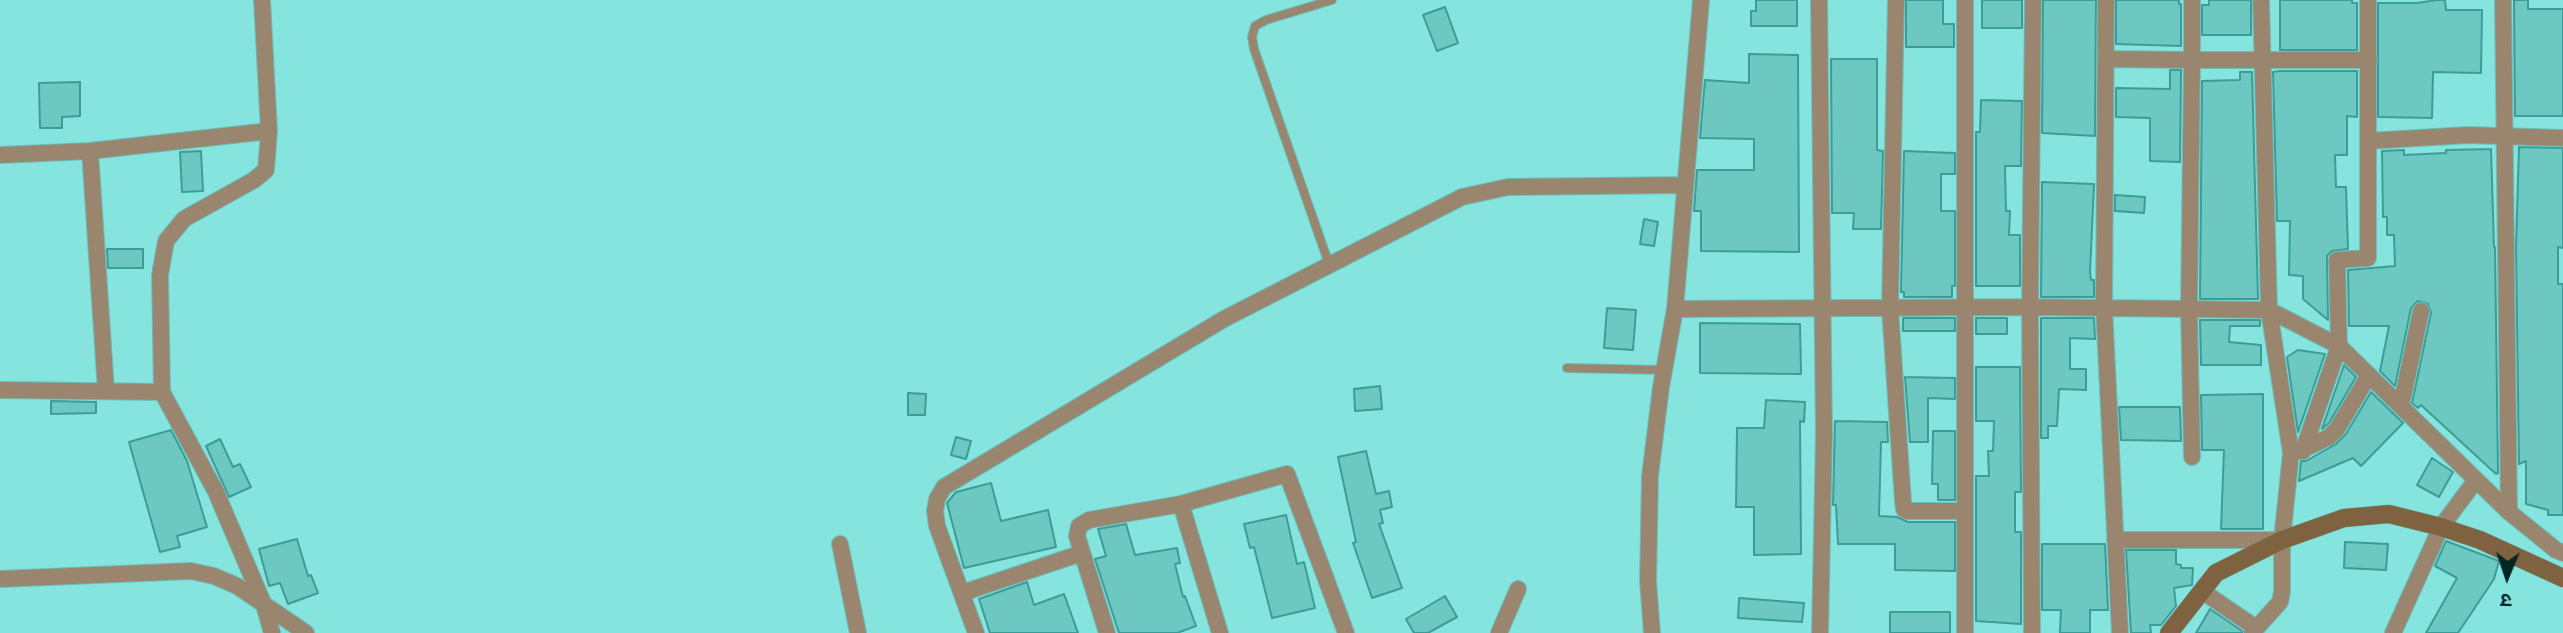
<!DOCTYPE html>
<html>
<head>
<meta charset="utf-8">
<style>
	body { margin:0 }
	#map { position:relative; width:2563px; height:633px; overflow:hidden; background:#86e4de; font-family:Georgia,"Noto Sans Devanagari",serif }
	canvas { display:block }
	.north { position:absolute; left:2472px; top:542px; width:70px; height:70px; -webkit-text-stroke:5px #86e4de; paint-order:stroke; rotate:182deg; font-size:19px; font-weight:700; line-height:28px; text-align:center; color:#002725 }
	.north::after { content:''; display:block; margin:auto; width:24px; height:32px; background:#002725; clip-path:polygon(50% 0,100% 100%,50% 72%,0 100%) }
</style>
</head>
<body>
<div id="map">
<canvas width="2563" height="633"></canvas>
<div class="north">उ</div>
</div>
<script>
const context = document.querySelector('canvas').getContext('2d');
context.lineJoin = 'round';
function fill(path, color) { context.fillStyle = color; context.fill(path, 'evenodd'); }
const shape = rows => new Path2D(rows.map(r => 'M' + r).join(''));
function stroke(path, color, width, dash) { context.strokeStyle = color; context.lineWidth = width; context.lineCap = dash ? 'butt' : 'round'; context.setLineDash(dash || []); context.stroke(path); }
const building = shape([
	[1756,0,1797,0,1797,26,1751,26,1751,11,1756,11,1756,0],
	[1906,0,1943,0,1943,24,1954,24,1954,47,1906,47,1906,0],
	[1982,0,2022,0,2022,28,1982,28,1982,0],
	[2043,0,2096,0,2095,136,2042,133,2043,0],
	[2116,0,2179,0,2179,4,2181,4,2181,46,2116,44,2116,0],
	[2209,0,2251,0,2251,35,2202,35,2202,5,2209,5,2209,0],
	[2280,0,2352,0,2352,3,2357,3,2357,50,2280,50,2280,0],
	[2437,0,2445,0,2446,10,2482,10,2481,73,2433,72,2432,118,2378,117,2378,3,2417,3,2437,0],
	[2514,0,2528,0,2528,9,2563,9,2563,116,2515,116,2514,0],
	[1445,7,1458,43,1437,51,1423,15,1445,7],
	[1749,54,1798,55,1799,252,1701,251,1701,211,1694,211,1697,170,1754,170,1754,139,1700,138,1705,80,1749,83,1749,54],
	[1831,59,1877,59,1877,150,1883,151,1881,229,1853,229,1854,213,1832,213,1831,59],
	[2170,70,2181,70,2180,162,2150,161,2150,118,2116,117,2116,88,2170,89,2170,70],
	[2280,71,2357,71,2357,117,2347,116,2347,155,2335,155,2336,187,2346,187,2348,249,2332,251,2327,256,2328,320,2303,299,2303,276,2289,275,2290,221,2277,221,2273,72,2280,71],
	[2240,72,2252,72,2258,299,2200,299,2202,81,2240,80,2240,72],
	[80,82,80,116,62,117,62,128,40,128,39,83,80,82],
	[1981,100,2022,101,2021,166,2005,166,2006,211,2010,211,2009,235,2020,235,2020,286,1976,286,1976,132,1980,132,1981,100],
	[2519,147,2563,148,2563,248,2558,247,2558,284,2563,284,2563,515,2548,515,2548,510,2526,504,2526,461,2519,464,2516,247,2519,147],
	[2491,149,2494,247,2495,247,2498,473,2496,474,2421,405,2418,408,2412,403,2431,313,2428,304,2418,301,2411,308,2395,386,2380,371,2389,326,2349,326,2348,270,2395,266,2394,235,2387,235,2387,217,2383,217,2382,151,2404,150,2404,155,2446,153,2446,150,2491,149],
	[201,151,203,191,182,192,180,152,201,151],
	[1904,151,1955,153,1955,174,1941,174,1941,211,1955,211,1955,286,1952,286,1952,297,1904,297,1904,292,1901,292,1904,151],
	[2042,182,2094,184,2090,272,2091,280,2094,280,2094,297,2041,297,2042,182],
	[2115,195,2145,197,2144,213,2115,211,2115,195],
	[1644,219,1658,222,1654,246,1640,244,1644,219],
	[107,249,143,249,143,268,108,268,107,249],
	[1607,308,1636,310,1633,350,1604,348,1607,308],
	[1903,318,1955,318,1955,331,1903,331,1903,318],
	[1976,318,2007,318,2007,334,1976,334,1976,318],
	[2041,318,2094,318,2095,339,2070,338,2070,369,2086,369,2086,390,2059,389,2057,426,2048,426,2048,438,2041,438,2041,318],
	[2200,320,2260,320,2260,326,2230,326,2229,342,2261,345,2261,365,2201,365,2200,320],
	[1700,323,1800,324,1801,374,1700,373,1700,323],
	[2298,350,2325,354,2298,432,2287,357,2298,350],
	[2344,365,2356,377,2329,423,2322,429,2344,365],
	[1976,367,2020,367,2021,492,2015,492,2015,532,2021,532,2021,624,1976,621,1976,476,1989,476,1988,451,1993,451,1994,421,1976,421,1976,367],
	[1905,377,1955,378,1955,399,1928,398,1928,442,1910,442,1905,377],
	[1380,386,1382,409,1355,411,1354,389,1380,386],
	[2371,392,2403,423,2361,466,2353,458,2299,481,2301,461,2306,461,2336,444,2346,434,2371,392],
	[908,393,926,394,925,415,908,415,908,393],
	[2263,394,2263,529,2221,529,2224,450,2202,450,2201,395,2263,394],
	[1766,400,1805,402,1804,422,1800,421,1801,554,1754,555,1754,507,1736,507,1737,428,1764,428,1766,400],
	[51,401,96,402,96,413,51,414,51,401],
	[2119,407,2180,407,2181,441,2121,440,2119,407],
	[1835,421,1887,422,1888,442,1881,442,1879,516,1897,517,1908,522,1955,522,1955,571,1895,570,1895,544,1838,544,1836,505,1833,505,1835,421],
	[171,430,187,461,207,527,177,536,180,547,160,552,129,442,171,430],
	[1933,431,1955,431,1955,500,1938,500,1938,484,1932,484,1933,431],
	[956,437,971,441,966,459,951,455,956,437],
	[220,439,233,467,240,464,251,487,229,497,206,446,220,439],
	[1366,451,1376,494,1389,491,1392,507,1380,510,1383,523,1379,524,1402,588,1372,598,1353,543,1356,542,1338,457,1366,451],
	[2432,458,2453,472,2439,497,2417,485,2432,458],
	[991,483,1001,521,1048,510,1056,547,964,568,947,503,956,492,991,483],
	[1286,515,1297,564,1304,562,1315,608,1272,618,1254,547,1250,548,1244,524,1286,515],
	[1126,524,1135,555,1177,548,1180,563,1175,564,1183,597,1185,596,1196,626,1177,633,1119,633,1095,559,1106,556,1098,529,1126,524],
	[297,539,308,576,311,575,318,593,288,604,280,583,269,586,259,549,297,539],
	[2446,541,2499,561,2494,579,2458,633,2426,633,2457,578,2435,566,2446,541],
	[2345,542,2388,544,2386,570,2344,568,2345,542],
	[2042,544,2105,544,2108,610,2090,610,2090,633,2060,633,2061,610,2042,610,2042,544],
	[2126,550,2176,550,2176,564,2181,565,2181,568,2193,568,2192,585,2174,588,2176,606,2161,625,2150,625,2151,633,2131,633,2126,550],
	[1027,582,1034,605,1064,594,1078,633,990,633,979,599,1027,582],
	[1445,596,1457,617,1428,633,1414,633,1406,619,1445,596],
	[1739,598,1804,603,1802,622,1738,618,1739,598],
	[2210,609,2242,631,2242,633,2196,633,2210,609],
	[1890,612,1950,612,1950,633,1890,633,1890,612]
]);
const lane = shape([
	[1329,264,1254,49,1252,37,1255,26,1266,20,1332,0],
	[1567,368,1664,370]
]);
const street = shape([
	[1819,0,1824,434,1820,633],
	[1896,0,1890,308,1903,502,1904,509,1908,511,1964,511],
	[2106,0,2104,307,2120,633],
	[2503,0,2509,512],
	[2106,59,2192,60,2192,0],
	[2368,141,2468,135,2563,138],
	[90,151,106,391],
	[0,155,90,151,269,131,262,0],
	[1675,309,2030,307,2269,310,2339,346,2337,260,2368,258,2368,0],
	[0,390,162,392,216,492,264,605,272,633],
	[162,392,160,275,166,241,184,219,254,180,266,170,269,131],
	[2401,406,2421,311],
	[2300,451,2329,437,2337,429,2369,375],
	[2303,451,2339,346,2509,512,2556,550,2563,553],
	[2192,457,2189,309,2192,60,2369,60],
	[2115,540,2282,540],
	[840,544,858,633],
	[0,579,191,571,214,576,237,586,306,633],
	[2202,591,2256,628],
	[962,593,1082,553],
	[976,633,937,526,935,511,937,499,944,487,1224,319,1462,197,1508,187,1684,185],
	[1107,633,1077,536,1079,526,1089,520,1181,504],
	[1220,633,1181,504,1287,474,1346,633],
	[1499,633,1518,589],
	[1652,633,1648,581,1650,476,1661,387,1675,309,1701,0],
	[1965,633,1965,0],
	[2032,633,2030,307,2033,0],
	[2252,633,2280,602,2282,592,2282,540,2291,453,2269,310,2261,0],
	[2393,633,2441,527,2476,480]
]);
const secondary = shape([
	[2169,633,2216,573,2282,540,2344,518,2389,514,2441,527,2480,540,2563,578]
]);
fill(building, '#6ec8c2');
stroke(building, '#3b9d97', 2);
stroke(lane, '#6bbeb9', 10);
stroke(street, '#6bbeb9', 18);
stroke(secondary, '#6bbeb9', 19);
stroke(lane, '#9a866f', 8);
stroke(street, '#9a866f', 16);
stroke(secondary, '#7f6240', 18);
</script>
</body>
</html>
